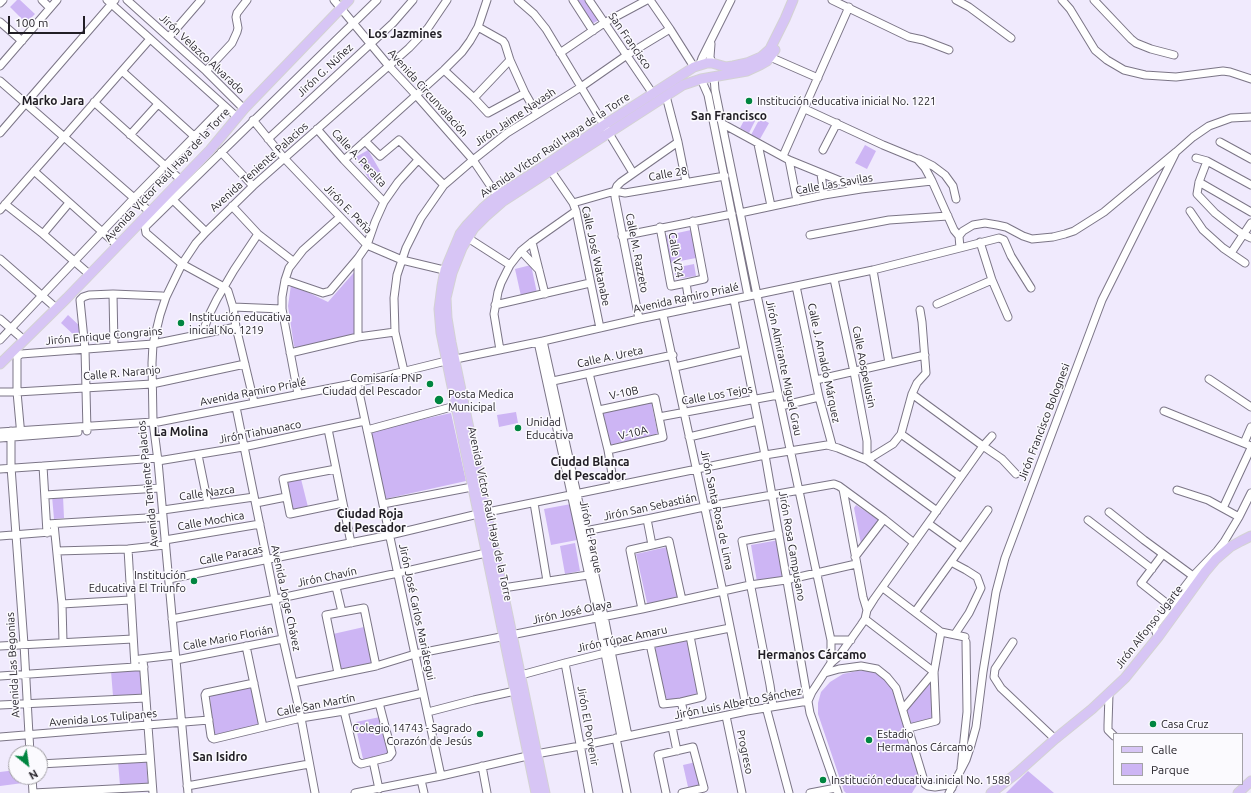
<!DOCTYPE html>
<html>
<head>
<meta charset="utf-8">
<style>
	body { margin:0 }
	#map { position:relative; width:1251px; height:793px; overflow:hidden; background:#f0eafd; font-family:Ubuntu,sans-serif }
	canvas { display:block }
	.legend { position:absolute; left:1113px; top:733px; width:130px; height:52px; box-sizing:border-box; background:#fbfafe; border:1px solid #a4a2a7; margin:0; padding:5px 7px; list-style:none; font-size:12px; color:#211e25 }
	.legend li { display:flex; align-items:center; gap:8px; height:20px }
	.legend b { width:20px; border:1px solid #a4a2a7 }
	.north { position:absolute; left:8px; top:745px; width:40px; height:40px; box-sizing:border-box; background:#fbfafe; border:1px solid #a4a2a7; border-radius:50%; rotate:150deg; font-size:11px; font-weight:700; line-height:16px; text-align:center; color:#211e25 }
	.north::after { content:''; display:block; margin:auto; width:14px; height:18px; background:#008540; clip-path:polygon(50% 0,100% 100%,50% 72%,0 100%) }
	.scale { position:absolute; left:8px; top:16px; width:77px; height:18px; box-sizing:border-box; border:2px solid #211e25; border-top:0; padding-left:5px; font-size:12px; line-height:14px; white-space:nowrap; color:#211e25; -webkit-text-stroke:3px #fbfafe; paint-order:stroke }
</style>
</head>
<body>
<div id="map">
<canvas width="1251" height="793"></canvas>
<ul class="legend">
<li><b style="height:5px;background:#d7c5f5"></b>Calle</li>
<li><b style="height:11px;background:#cdb5f4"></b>Parque</li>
</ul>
<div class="north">N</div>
<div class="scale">100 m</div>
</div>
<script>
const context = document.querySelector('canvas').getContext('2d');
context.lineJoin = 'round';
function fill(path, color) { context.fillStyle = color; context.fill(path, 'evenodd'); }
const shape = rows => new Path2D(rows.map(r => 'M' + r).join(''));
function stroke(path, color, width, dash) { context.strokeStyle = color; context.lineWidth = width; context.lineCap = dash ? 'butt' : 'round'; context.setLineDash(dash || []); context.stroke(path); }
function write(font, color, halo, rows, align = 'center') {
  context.font = font + ' Ubuntu,sans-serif'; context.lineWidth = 3; context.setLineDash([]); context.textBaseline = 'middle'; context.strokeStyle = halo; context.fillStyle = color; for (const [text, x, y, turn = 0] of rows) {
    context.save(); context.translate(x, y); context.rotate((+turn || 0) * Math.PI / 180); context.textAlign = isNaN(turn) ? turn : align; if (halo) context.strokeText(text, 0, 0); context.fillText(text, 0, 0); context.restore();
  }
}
const green = shape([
	[17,0,20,0,35,14,26,23,10,7],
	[574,0,587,0,599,20,590,25],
	[748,113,757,117,749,133,740,128],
	[760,118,769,123,760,139,751,135],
	[865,145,876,151,867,169,855,163],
	[368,150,382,174,370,181,356,157],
	[691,230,696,258,670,263,664,236],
	[694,264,696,276,676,279,674,268],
	[531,265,537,293,521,296,515,269],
	[357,269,357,334,296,348,294,346,288,306,291,285,293,285,328,302],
	[68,315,83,329,75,336,61,323],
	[651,401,658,435,610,445,603,412],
	[516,412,518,423,499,427,497,415],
	[451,413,466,481,385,499,370,431],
	[301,479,308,507,293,511,286,483],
	[52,496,63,496,64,518,54,519],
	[571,504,577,540,551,545,544,509],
	[856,505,879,520,879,523,861,544,854,508],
	[779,540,784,576,782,578,757,582,751,545],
	[575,543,580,571,565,574,560,546],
	[667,547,681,600,648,607,636,554],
	[364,627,367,629,372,663,339,669,333,634],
	[689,640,698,695,696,696,668,701,665,696,655,647],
	[145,669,147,694,113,696,111,671],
	[857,671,870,671,881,675,891,686,893,691,919,777,918,783,912,793,846,793,844,791,818,714,818,703,821,692,830,682,843,674],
	[933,680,934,718,912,725,907,710],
	[253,686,260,725,213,735,210,696],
	[380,717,390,753,389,755,365,760,363,759,355,724,356,722],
	[146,760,148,784,120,785,118,762],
	[696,762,701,785,688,787,683,765],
	[16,770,16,777,22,777,23,783,0,786,0,772],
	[1028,771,1054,793,1006,793]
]);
const minor = shape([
	[42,0,50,8],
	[107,0,237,117],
	[127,0,206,71,244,109],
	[334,0,388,65,416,95,473,160,500,200],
	[518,0,534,14,546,29,633,173],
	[573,0,593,31],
	[589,0,653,94],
	[650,0,670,29,694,67],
	[832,0,909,37,923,40,949,50],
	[956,0,969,7,1011,38],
	[1062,0,1070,9,1095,50,1107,60,1124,70,1145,75,1176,77,1223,71,1230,72,1251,79],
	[1094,0,1131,39,1136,43,1151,49,1174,55],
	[0,3,3,0],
	[0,22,22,41],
	[478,27,503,41,505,44,510,60,525,93,537,114],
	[169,37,201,0],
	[711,44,710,57,712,63],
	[560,53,604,23,647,0],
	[770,57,818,78],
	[700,64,702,58,731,0],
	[0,66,57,0],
	[444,70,474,98,488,113,525,93],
	[122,71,195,137],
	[206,71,232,43,237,32,238,28,236,17,237,13,247,0],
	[714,77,715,90,757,295,831,640,831,663],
	[701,79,708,95,748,296],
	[0,81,150,212],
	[666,96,678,142,686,182],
	[474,98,510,60],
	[94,102,181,180],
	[805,109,883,145,917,159,925,168,932,181,954,230,959,236],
	[253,120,284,158,367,245,402,260,448,271],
	[723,124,789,160,860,189],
	[317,129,344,160,384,202],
	[0,133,115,0],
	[130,135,158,104],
	[268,139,393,23,413,0],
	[365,141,380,156,399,140,444,185],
	[1220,142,1251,159],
	[758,144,771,206],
	[823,150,837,123],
	[221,152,253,186],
	[783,156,849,7],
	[1196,158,1207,161,1251,185],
	[919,159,933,166,945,175,953,186,956,199],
	[344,160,444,70,462,52,470,41,478,27,487,0],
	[789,160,797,201],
	[1207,161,1199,182,1197,194,1215,213,1229,224,1241,233,1251,238],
	[34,171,117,245],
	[551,171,573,203,576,211,600,328],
	[821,174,824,195],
	[1199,182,1251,212],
	[173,200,206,232],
	[573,203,615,191,617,186,621,182,678,142],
	[5,204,43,234,89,274],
	[232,206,258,234,293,261],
	[0,210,150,39],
	[1190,211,1203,230,1223,248,1245,263],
	[740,213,824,195,861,189,932,181],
	[660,227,671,286,686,283,704,279,693,221],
	[43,234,69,203],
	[810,235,889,220,948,216],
	[622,236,732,214],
	[468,238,510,265],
	[532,242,545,294],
	[980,242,992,280,1008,317],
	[960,248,999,238,1004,240,1011,256,1031,288],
	[521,251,539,270],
	[1231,253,1251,223],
	[358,258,358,337],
	[0,259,56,308],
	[873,270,889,363],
	[834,279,854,372,867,441,867,460],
	[285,280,323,293,330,291,358,258,367,245,375,222,384,202,398,182,418,160],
	[686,283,690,308],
	[796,286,819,397,832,445],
	[113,294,114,346],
	[734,300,765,455,810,713,838,793],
	[937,304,992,280],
	[495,305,590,283],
	[233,307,282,309],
	[663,315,723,592,747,711],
	[0,319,24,340],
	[639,319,615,197,615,191,625,193,725,176],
	[202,334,210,313,217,299,234,270,258,234],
	[0,340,135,197,224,106],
	[543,341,604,616,628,736],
	[538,342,598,617,621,737],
	[500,350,494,314,498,292,501,283,510,265,521,251,532,242,576,211],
	[290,353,358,337,395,332],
	[675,367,744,351],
	[404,371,395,332,394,298,397,275,406,248,421,218,444,185,473,160,507,133,581,87,627,55,670,29],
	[589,373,608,450,614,486],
	[1209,379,1251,407],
	[816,380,925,355],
	[553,381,673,355],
	[357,383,441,776],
	[0,392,17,392,152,384,245,364],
	[298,394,282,309,282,297,285,280,289,268,303,250,340,217],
	[912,394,983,446,1002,459,1016,474],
	[254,402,236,327,233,307,228,291,224,287,182,264,146,233,145,227,377,0],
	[781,406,819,397],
	[236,407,283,639,301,718,315,793],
	[599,410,655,398,659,417,663,437,608,450],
	[1164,411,1251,446],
	[659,417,778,395],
	[328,429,351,543],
	[367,430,455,406],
	[11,431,11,467,24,644,30,753],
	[87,431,85,349,80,300,83,297,89,295,113,294,162,296,166,297],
	[0,432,153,422,158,422,357,383,446,361,543,341,639,319,873,270,960,248,959,236,963,231,973,225,985,223,997,225,1006,227,1023,236,1032,239,1053,237,1065,234,1074,231,1104,212,1176,152],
	[901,434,961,477],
	[21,436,17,392,17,357,21,354,153,344,236,327],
	[689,437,758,421],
	[0,438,78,432],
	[1244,443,1251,427],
	[198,455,208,504],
	[867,460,893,444,901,434,912,394,917,383,926,373,922,322,920,310],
	[158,461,243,447,365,421],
	[43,466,47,533],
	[0,469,158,458],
	[336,469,283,479,290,514,343,503],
	[843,489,863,597,867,610],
	[1177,490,1208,500,1239,517],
	[45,495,160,488],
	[256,503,286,497],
	[534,503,547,581],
	[383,504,472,487],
	[1223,508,1251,448],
	[163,510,254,497],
	[1109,512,1144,540,1193,576],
	[647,519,652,545],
	[1088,520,1152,569],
	[47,524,163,517],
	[54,524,62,604,63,642],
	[929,524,961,547],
	[585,531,647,519,704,507,834,484,839,486,884,519,914,543],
	[0,536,50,532],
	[165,540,260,524],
	[128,549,135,667],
	[57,551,128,549,165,545],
	[1163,554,1141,583,1170,606],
	[855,557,884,519],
	[951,562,966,570,977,577,981,588,969,613,955,634],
	[169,579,390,535,478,514,765,455,827,445,838,448,867,460,937,511],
	[336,587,342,612],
	[503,588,588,575],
	[883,588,941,632,965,637],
	[62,604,130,600],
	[642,609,630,550,652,545,669,541,682,600],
	[915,612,951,562,988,510],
	[172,619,276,599,398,573,486,553],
	[865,619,934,672],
	[1158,637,1154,627,1193,576,1217,551,1224,542,1239,517,1251,493],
	[831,640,851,640],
	[1013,642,995,669,994,677,1001,688,1055,739],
	[650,644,663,704,681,702,702,697,690,636],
	[0,646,133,639],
	[246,646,263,727],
	[140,659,175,655],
	[143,659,153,793],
	[176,660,283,639],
	[565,663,589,793],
	[338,673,326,615,364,608,376,666],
	[825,673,839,669,861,666,877,669,887,677,896,688,925,784,928,786,935,787,948,785,952,788],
	[521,675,565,663,605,653,730,628],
	[0,676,135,667,144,667],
	[254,683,206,693,205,695,211,736,212,738,214,739,301,718,344,711,423,693],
	[293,683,376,666,415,654,642,609,750,585,786,580,856,564],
	[1109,694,1108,725,1108,730,1114,736],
	[808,701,812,692,831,663,839,656,861,625,865,619,867,610,874,599,983,446,992,436],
	[681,702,687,724],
	[0,705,146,698],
	[773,706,770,685,742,541,779,534],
	[766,707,789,793],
	[903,709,934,672],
	[344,711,356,760,358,762,361,764,389,757,392,753,379,703],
	[428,712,474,700,515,691],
	[726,716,742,793],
	[672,727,677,751],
	[909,728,936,721,934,672,941,632],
	[0,737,209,720],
	[616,738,627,793],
	[373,761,379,789],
	[40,764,150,758],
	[482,766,487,793],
	[961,768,967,712,966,642],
	[32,777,33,793],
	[421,780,424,793],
	[187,786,309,764],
	[33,793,152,787],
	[188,793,158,461,153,422,152,363,153,344,160,315,166,297,182,264,196,243,206,232,253,186,409,48,428,28,447,0],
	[355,793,441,776,536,754,580,746,747,711,808,701],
	[666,793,658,755,693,747,704,788,682,793],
	[810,793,836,788],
	[949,793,966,760,971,745,976,727,983,672,996,592,1005,558,1102,300,1176,152,1193,137,1209,126,1231,118,1251,117]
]);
const major = shape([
	[0,364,67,298,210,150,244,109,349,0],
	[536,793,441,333,439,309,442,286,445,270,460,234,467,225,483,208,497,196,547,164,604,125,694,67,707,63,712,63,726,67,733,66,747,63,761,57,770,49,785,19,793,0],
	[545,793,451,342,447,318,446,298,452,273,462,248,474,228,486,216,502,202,683,85,701,79,747,71,760,65,767,61,775,50],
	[991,793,1017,773,1055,739,1092,709,1125,678,1158,637,1205,572,1216,559,1230,547,1241,541,1251,536],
	[1238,793,1251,781]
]);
const markers = [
	[749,101,4,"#008540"],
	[181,323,4,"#008540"],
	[430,384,4,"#008540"],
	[439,400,5,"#008540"],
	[518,428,4,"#008540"],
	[194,581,4,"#008540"],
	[1153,724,4,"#008540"],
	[480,734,4,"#008540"],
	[869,740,4,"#008540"],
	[823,780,4,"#008540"]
];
const streetNames = [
	["San Francisco",630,41,55],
	["Jirón Velazco Alvarado",202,54,43],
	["Jirón G. Núñez",325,70,-43],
	["Avenida Circunvalación",428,93,48],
	["Jirón Jaime Navash",515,117,-34],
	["Avenida Víctor Raúl Haya de la Torre",555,145,-34],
	["Calle A. Peralta",359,158,47],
	["Avenida Teniente Palacios",259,167,-42],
	["Calle 28",668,174,-10],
	["Avenida Víctor Raúl Haya de la Torre",167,175,-47],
	["Calle Las Savilas",834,184,-10],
	["Jirón E. Peña",348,209,46],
	["Calle M. Razzeto",637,253,79],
	["Calle V24",676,255,80],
	["Calle José Watanabe",596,256,78],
	["Avenida Ramiro Prialé",686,298,-12],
	["Jirón Enrique Congrains",104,336,-5],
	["Calle A. Ureta",610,357,-12],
	["Calle J. Arnaldo Márquez",824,363,78],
	["Calle Aospellusin",864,367,79],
	["Jirón Almirante Miguel Grau",784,368,78],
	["Calle R. Naranjo",122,373,-5],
	["Avenida Ramiro Prialé",253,392,-11],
	["V-10B",624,393,-12],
	["Calle Los Tejos",717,395,-10],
	["Jirón Francisco Bolognesi",1044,422,-69],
	["Jirón Tiahuanaco",260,432,-11],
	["V-10A",633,433,-14],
	["Avenida Teniente Palacios",148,484,-96],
	["Calle Nazca",207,493,-8],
	["Jirón San Sebastián",650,507,-12],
	["Jirón Santa Rosa de Lima",717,510,78],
	["Avenida Víctor Raúl Haya de la Torre",490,514,78],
	["Calle Mochica",211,521,-10],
	["Jirón El Parque",591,537,78],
	["Jirón Rosa Campusano",792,546,80],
	["Calle Paracas",231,555,-11],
	["Jirón Chavín",327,577,-12],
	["Avenida Jorge Chávez",286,598,78],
	["Jirón José Carlos Mariátegui",417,612,78],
	["Jirón José Olaya",572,612,-12],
	["Jirón Alfonso Ugarte",1149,627,-52],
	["Calle Mario Florián",228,638,-11],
	["Jirón Túpac Amaru",622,639,-12],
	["Avenida Las Begonias",13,665,-93],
	["Jirón Luis Alberto Sánchez",738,703,-11],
	["Calle San Martín",316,705,-11],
	["Avenida Los Tulipanes",103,718,-5],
	["Jirón El Porvenir",588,726,80],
	["Progreso",745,752,78]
];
const poiNames = [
	["Institución educativa inicial No. 1221",757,101],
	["Institución educativa",189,317],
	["inicial No. 1219",189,330],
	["Comisaría PNP",422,378,"right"],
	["Ciudad del Pescador",422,391,"right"],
	["Posta Medica",448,394],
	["Municipal",448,407],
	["Unidad",526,422],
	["Educativa",526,435],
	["Institución",186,575,"right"],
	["Educativa El Triunfo",186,588,"right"],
	["Casa Cruz",1161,724],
	["Colegio 14743 - Sagrado",472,728,"right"],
	["Corazón de Jesús",472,741,"right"],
	["Estadio",877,734],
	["Hermanos Cárcamo",877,747],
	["Institución educativa inicial No. 1588",831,780]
];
const neighbourhoodNames = [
	["Los Jazmines",405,34],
	["Marko Jara",53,101],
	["San Francisco",729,116],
	["La Molina",181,432],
	["Ciudad Blanca",590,462],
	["del Pescador",590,476],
	["Ciudad Roja",370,514],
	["del Pescador",370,528],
	["Hermanos Cárcamo",812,655],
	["San Isidro",220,757]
];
fill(green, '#cdb5f4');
stroke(minor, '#7b7586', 9);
stroke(major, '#d3d2d3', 11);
stroke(minor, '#fff', 7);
stroke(major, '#d7c5f5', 9);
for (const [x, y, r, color] of markers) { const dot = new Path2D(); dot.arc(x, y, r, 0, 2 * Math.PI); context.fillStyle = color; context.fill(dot); stroke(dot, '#fbfafe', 1.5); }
write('11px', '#211e25', '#fbfafe', streetNames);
write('11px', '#211e25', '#fbfafe', poiNames, 'left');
write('bold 12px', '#211e25', '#fbfafe', neighbourhoodNames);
</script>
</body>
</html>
